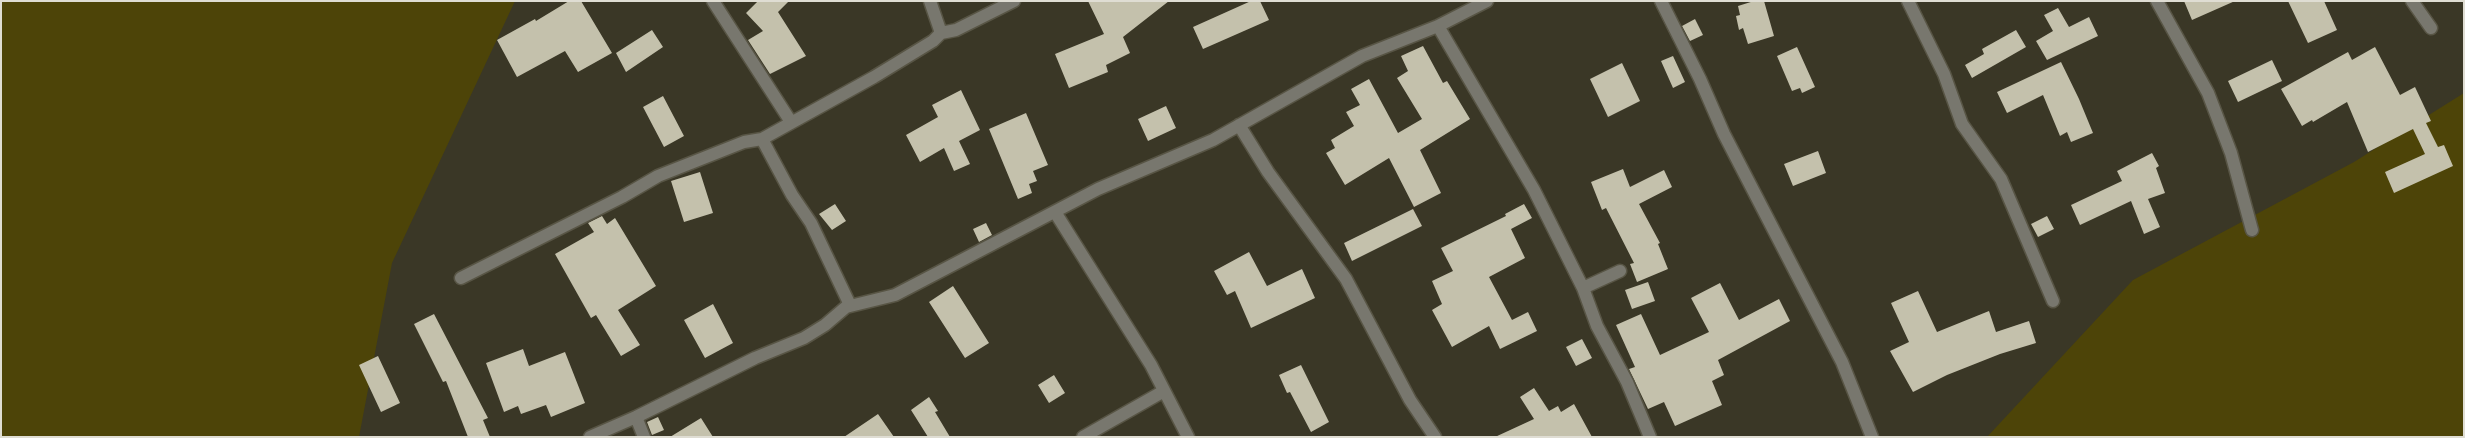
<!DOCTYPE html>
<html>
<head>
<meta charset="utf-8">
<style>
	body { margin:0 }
	#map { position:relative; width:2465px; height:438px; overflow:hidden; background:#3a3726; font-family:Figtree,sans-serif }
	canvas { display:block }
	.frame { position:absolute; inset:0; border:2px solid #dfddd3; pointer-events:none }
</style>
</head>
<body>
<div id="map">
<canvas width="2465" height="438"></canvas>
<div class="frame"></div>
</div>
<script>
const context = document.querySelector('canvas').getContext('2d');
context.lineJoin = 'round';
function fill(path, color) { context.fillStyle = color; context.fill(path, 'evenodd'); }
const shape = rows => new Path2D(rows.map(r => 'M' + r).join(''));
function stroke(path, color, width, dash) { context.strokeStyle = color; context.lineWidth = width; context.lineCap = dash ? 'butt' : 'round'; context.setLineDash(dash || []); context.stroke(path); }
const green = shape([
	[1,1,515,1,392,263,359,437,1,437],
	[2464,93,2464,437,1987,437,2133,280,2354,162]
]);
const building = shape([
	[569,1,581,1,612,53,578,72,565,51,517,77,497,40,535,19,536,21],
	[758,1,789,1,778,12,806,56,770,74,748,40,763,31,746,13],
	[1088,1,1169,1,1123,37,1130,53,1106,65,1108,72,1069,88,1055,54,1104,34],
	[1251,1,1260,1,1269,20,1203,49,1193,27],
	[1754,1,1764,1,1774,36,1748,44,1743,28,1739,30,1736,16,1740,15,1738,6],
	[2184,1,2235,1,2192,20],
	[2288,1,2324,1,2337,30,2308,43],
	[2058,8,2069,27,2089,17,2098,36,2047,60,2036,41,2053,31,2044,15],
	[1695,19,1703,35,1690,41,1682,26],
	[652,30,663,47,626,72,616,53],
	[2016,30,2026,47,1972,78,1965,65,1984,54,1982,49],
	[1423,46,1443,83,1447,81,1470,119,1420,150,1441,193,1414,207,1389,158,1345,185,1326,153,1335,148,1331,140,1354,126,1346,112,1360,105,1351,89,1369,79,1398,133,1422,119,1397,78,1408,71,1401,56],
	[1797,47,1815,87,1802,93,1800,88,1792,91,1777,56],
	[2375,47,2400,95,2415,87,2431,121,2426,123,2438,147,2444,145,2453,166,2394,193,2385,172,2425,154,2413,129,2368,152,2347,102,2313,122,2312,120,2302,126,2281,89,2348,52,2352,60],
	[1673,56,1685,82,1673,88,1661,61],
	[2272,60,2282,81,2238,102,2228,81],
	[2061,62,2079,99,2093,133,2071,142,2067,132,2060,136,2043,95,2007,113,1997,92],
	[1622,63,1640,101,1608,117,1590,79],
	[961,90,980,130,959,141,970,164,954,171,944,148,920,162,906,135,938,117,932,105],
	[663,96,684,136,664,147,643,107],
	[1166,106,1176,128,1148,141,1138,119],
	[1026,113,1048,165,1033,171,1037,181,1029,184,1032,193,1018,199,989,129],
	[1818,151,1826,173,1793,186,1784,164],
	[2152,153,2159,166,2156,168,2165,193,2148,199,2160,227,2144,234,2131,201,2080,225,2071,205,2122,181,2117,171],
	[1623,169,1630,187,1664,170,1672,187,1639,204,1660,243,1658,244,1668,269,1637,282,1630,264,1634,263,1606,208,1602,210,1591,182],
	[700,172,713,213,684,222,671,181],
	[835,204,846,221,832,230,819,214],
	[1524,204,1532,218,1511,229,1525,258,1489,277,1512,320,1528,312,1537,331,1500,349,1489,326,1452,347,1432,310,1442,304,1432,281,1453,271,1441,248,1506,216,1505,214],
	[1413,209,1422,226,1352,261,1344,243],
	[602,216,607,224,615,218,656,286,618,310,640,345,621,356,596,315,591,318,555,254,594,232,588,223],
	[2047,216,2054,229,2038,237,2031,224],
	[986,223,992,235,979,242,973,229],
	[1249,252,1267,286,1302,269,1315,298,1251,328,1235,291,1227,295,1214,271],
	[1648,282,1655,301,1632,309,1625,290],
	[1720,283,1739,320,1779,299,1790,321,1718,360,1724,375,1712,381,1722,405,1675,426,1664,402,1648,409,1629,369,1635,367,1616,325,1641,314,1660,355,1709,332,1691,298],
	[953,286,989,343,965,358,929,302],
	[1918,291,1937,332,1989,311,1996,332,2029,321,2036,343,2000,354,1947,375,1913,392,1890,351,1909,342,1891,303],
	[713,304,733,343,705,358,684,320],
	[434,314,488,418,483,420,490,437,468,437,446,381,443,382,414,324],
	[1582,339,1592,358,1576,366,1566,347],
	[523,349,529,366,565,352,585,403,551,417,546,405,521,414,518,406,504,412,486,363],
	[378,356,400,403,381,412,359,365],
	[1301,365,1329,422,1311,432,1290,392,1287,393,1279,375],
	[1054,375,1065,393,1049,403,1038,385],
	[1534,388,1549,411,1558,406,1561,412,1574,404,1592,437,1495,437,1534,419,1520,397],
	[929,397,938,411,935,412,950,437,928,437,911,410],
	[878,414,894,437,844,437],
	[658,417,664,430,652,435,647,422],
	[701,418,713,437,670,437]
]);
const minor = shape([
	[713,1,791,122],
	[930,1,941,33],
	[1661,1,1700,79,1724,134,1842,362,1872,437],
	[1908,1,1944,74,1962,124,2001,179,2053,301],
	[2157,1,2208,93,2231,153,2252,230],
	[2412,1,2431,28],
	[1438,26,1534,190,1583,288,1597,326,1627,382,1650,437],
	[1239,125,1268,172,1346,279,1410,400,1435,437],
	[762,139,792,195,811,223,850,305],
	[1055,212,1151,365,1188,437],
	[461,278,622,197,658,176,744,142,762,139,874,77,933,41,941,33,956,30,1014,1],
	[1583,288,1620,271],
	[636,417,644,437],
	[590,437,636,417,755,358,804,338,825,325,846,307,895,295,1098,189,1213,140,1362,56,1438,26,1487,1],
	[1083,437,1164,391]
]);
fill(green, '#4d4408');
fill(building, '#c4c1ac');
stroke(minor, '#585545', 15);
stroke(minor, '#78776e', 12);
</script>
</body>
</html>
